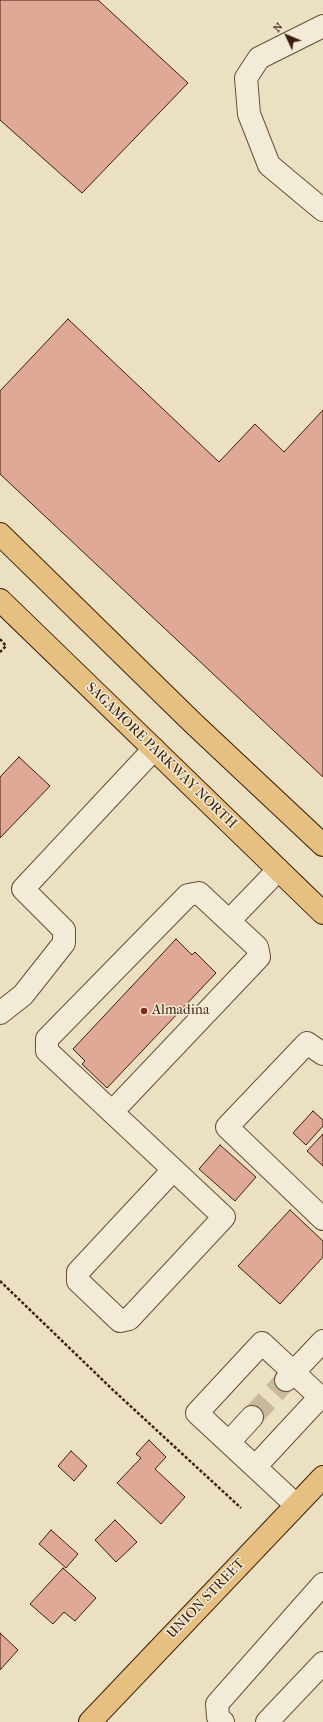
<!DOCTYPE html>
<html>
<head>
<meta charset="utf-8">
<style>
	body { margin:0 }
	#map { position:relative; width:323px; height:1722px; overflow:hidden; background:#ebe0c1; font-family:"IM FELL French Canon",serif }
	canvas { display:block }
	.north { position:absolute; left:267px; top:16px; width:40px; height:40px; -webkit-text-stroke:3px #f2ebd7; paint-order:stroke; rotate:314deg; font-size:11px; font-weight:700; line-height:16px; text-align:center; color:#3d1f0a }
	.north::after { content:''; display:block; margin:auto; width:14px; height:18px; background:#3d1f0a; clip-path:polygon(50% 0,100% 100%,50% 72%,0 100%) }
</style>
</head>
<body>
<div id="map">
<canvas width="323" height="1722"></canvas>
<div class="north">N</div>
</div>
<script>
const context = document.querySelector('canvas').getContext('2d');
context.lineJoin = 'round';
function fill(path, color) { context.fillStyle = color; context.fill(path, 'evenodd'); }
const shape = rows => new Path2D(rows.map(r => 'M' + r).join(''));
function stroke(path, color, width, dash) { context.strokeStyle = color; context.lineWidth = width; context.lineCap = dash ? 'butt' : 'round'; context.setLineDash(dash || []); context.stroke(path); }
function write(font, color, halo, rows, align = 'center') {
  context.font = font + ' "IM FELL French Canon",serif'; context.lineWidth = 3; context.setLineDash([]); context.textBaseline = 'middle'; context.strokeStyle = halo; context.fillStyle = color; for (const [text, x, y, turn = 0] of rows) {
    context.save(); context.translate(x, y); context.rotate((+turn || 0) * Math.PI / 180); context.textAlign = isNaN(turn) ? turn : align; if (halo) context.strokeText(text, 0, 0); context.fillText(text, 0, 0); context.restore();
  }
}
const building = shape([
	[0,0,98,0,188,83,82,193,0,120,0,0],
	[68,319,219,462,255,424,284,452,323,410,323,777,0,474,0,391,68,319],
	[19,757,50,786,0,838,0,777,19,757],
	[176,939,192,955,195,952,216,973,107,1088,82,1064,85,1061,73,1049,176,939],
	[313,1111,323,1120,323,1126,306,1145,293,1133,313,1111],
	[323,1134,323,1166,307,1151,323,1134],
	[220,1145,256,1177,235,1201,199,1169,220,1145],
	[290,1210,323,1241,323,1257,280,1304,238,1266,290,1210],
	[149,1440,166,1457,155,1469,185,1497,161,1524,117,1483,141,1458,136,1454,149,1440],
	[71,1451,87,1466,74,1481,58,1466,71,1451],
	[115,1520,137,1542,116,1562,95,1540,115,1520],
	[51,1530,78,1554,66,1568,39,1544,51,1530],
	[63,1568,96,1598,75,1621,64,1612,53,1624,30,1604,63,1568],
	[0,1633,18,1650,0,1670,0,1633]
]);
const minorTunnel = shape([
	[252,1417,286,1380]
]);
const path = shape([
	[0,639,6,646,0,652],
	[0,1281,113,1390,241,1508]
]);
const minor = shape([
	[323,26,259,58,246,78,249,114,269,165,323,210],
	[0,1013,23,995,64,943,64,930,23,889,154,749],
	[323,1054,307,1043,227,1127,323,1219],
	[112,1112,259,957,257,947,229,921],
	[173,1170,78,1272,78,1281,120,1321,129,1319,224,1217,47,1051,47,1039,188,895,199,893,229,921,278,870],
	[286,1380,323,1341],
	[229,1442,252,1417],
	[255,1467,320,1397,262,1343,197,1413,296,1505],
	[223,1722,218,1717,217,1704,323,1584],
	[267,1722,323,1663]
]);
const major = shape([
	[0,534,193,723,323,845],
	[0,600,323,913],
	[90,1722,323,1477]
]);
const markers = [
	[144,1011,4,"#8f2418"]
];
const streetNames = [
	["SAGAMORE PARKWAY NORTH",161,756,44],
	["UNION STREET",206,1599,-46]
];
const poiNames = [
	["Almadina",152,1011]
];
fill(building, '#dfa897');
stroke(building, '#3d1f0a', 1);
stroke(minorTunnel, '#c8b99c', 22, [22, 11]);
stroke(minor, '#684f38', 24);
stroke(major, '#3d1f0a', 24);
stroke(path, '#3d1f0a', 2.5, [3, 2]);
stroke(minor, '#f2ebd7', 22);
stroke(major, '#e6c080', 22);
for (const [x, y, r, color] of markers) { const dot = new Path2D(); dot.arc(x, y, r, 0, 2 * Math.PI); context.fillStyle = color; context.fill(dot); stroke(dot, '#f2ebd7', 1.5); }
write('14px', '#3d1f0a', '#f2ebd7', streetNames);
write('14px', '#3d1f0a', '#f2ebd7', poiNames, 'left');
</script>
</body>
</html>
